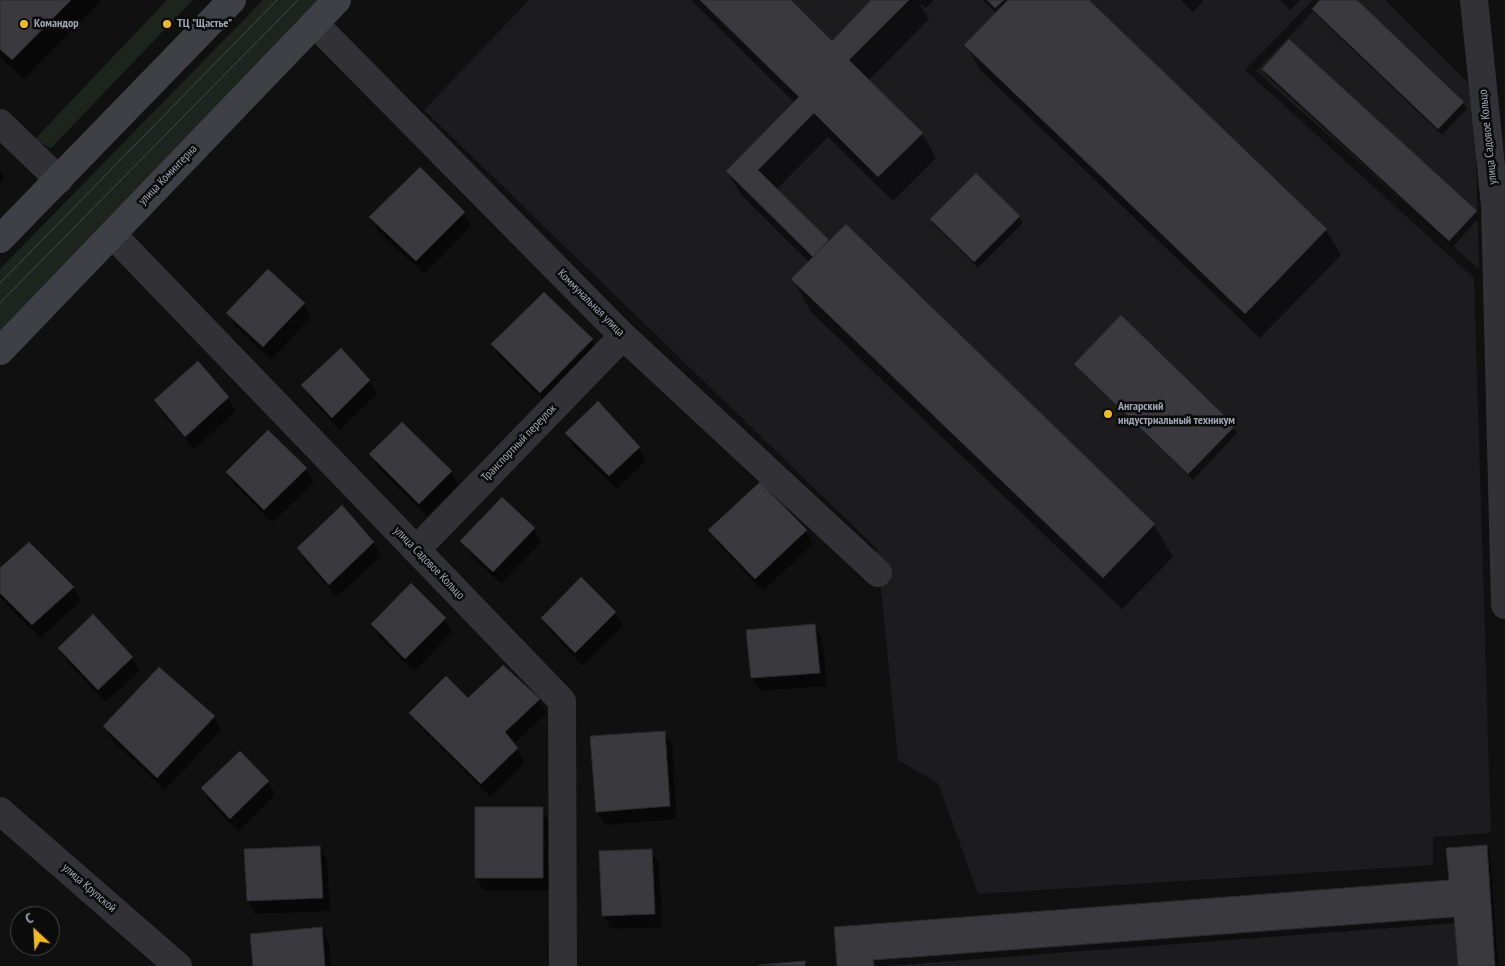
<!DOCTYPE html>
<html>
<head>
<meta charset="utf-8">
<style>
	body { margin:0 }
	#map { position:relative; width:1505px; height:966px; overflow:hidden; background:#101011; font-family:"PT Sans Narrow",sans-serif }
	canvas { display:block }
	.north { position:absolute; left:10px; top:906px; width:50px; height:50px; box-sizing:border-box; background:#0b0b0c; border:1px solid #47494e; border-radius:50%; rotate:335deg; font-size:14px; font-weight:700; line-height:20px; text-align:center; color:#a1a5b2 }
	.north::after { content:''; display:block; margin:auto; width:18px; height:22px; background:#f0b928; clip-path:polygon(50% 0,100% 100%,50% 72%,0 100%) }
</style>
</head>
<body>
<div id="map">
<canvas width="1505" height="966"></canvas>
<div class="north">С</div>
</div>
<script>
const context = document.querySelector('canvas').getContext('2d');
context.lineJoin = 'round';
function fill(path, color) { context.fillStyle = color; context.fill(path, 'evenodd'); }
const shape = rows => new Path2D(rows.map(r => 'M' + r).join(''));
function stroke(path, color, width, dash) { context.strokeStyle = color; context.lineWidth = width; context.lineCap = dash ? 'butt' : 'round'; context.setLineDash(dash || []); context.stroke(path); }
function write(font, color, halo, rows, align = 'center') {
  context.font = font + ' "PT Sans Narrow",sans-serif'; context.lineWidth = 5; context.setLineDash([]); context.textBaseline = 'middle'; context.strokeStyle = halo; context.fillStyle = color; for (const [text, x, y, turn = 0] of rows) {
    context.save(); context.translate(x, y); context.rotate((+turn || 0) * Math.PI / 180); context.textAlign = isNaN(turn) ? turn : align; if (halo) context.strokeText(text, 0, 0); context.fillText(text, 0, 0); context.restore();
  }
}
const built = shape([
	[529,0,1313,0,1245,70,1474,278,1491,833,1433,837,1433,865,978,894,938,783,898,760,877,549,424,110],
	[1324,0,1385,0,1474,89,1479,269,1256,71],
	[1487,845,1495,966,837,966,834,928,1449,880,1446,848]
]);
const green = shape([
	[167,0,193,0,51,148,34,140],
	[263,0,324,0,0,334,0,269]
]);
const shadow = shape([
	[0,0,102,0,24,79,0,57],
	[691,0,789,0,832,42,873,0,934,0,926,8,919,3,929,19,868,81,922,133,936,158,893,201,828,137,776,190,829,243,1154,525,1173,557,1122,609,811,312,793,279,809,262,742,196,727,171,795,103],
	[983,0,1087,0,1326,230,1341,255,1260,338,980,70,966,45,996,13],
	[1181,0,1204,0,1193,12],
	[1280,0,1300,0,1290,10],
	[1322,0,1355,0,1463,102,1467,109,1442,135,1317,16,1313,10],
	[1263,69,1476,212,1479,218,1453,247,1267,76],
	[0,171,5,178,0,183],
	[976,174,1019,217,1023,223,978,268,935,226,931,220],
	[464,213,471,226,424,274,378,231,370,218],
	[544,294,592,340,600,354,549,406,500,357,492,344],
	[304,304,311,317,271,360,235,326,228,313],
	[197,362,228,398,236,411,194,449,163,414,155,401],
	[1076,364,1234,427,1237,433,1193,480,1080,370],
	[369,381,377,394,340,430,311,399,303,385],
	[268,432,306,469,314,482,272,523,235,485,227,472],
	[567,433,639,448,646,461,617,489,574,447],
	[371,454,451,472,458,485,427,516,378,468],
	[534,529,541,542,501,584,470,554,462,541],
	[710,530,806,531,813,544,763,591,718,544],
	[373,542,381,556,337,597,306,562,299,549],
	[0,570,73,587,81,601,40,638,0,597],
	[615,613,623,626,583,666,550,631,542,618],
	[445,619,452,632,414,672,380,638,373,624],
	[814,626,822,639,827,686,760,691,752,678,747,631],
	[59,648,132,658,140,671,106,702,67,662],
	[468,700,539,700,547,713,514,744,525,762,490,797,419,726,411,713],
	[214,717,221,730,165,790,112,740,105,727],
	[664,732,672,745,677,819,605,825,597,811],
	[268,782,275,795,238,832,210,802,202,789],
	[542,809,550,822,550,891,484,891,476,878],
	[319,847,327,860,330,911,256,914,248,901],
	[1486,847,1490,853,1498,966,1459,966,1456,923,885,966,838,966,836,929,1450,881],
	[651,851,659,864,662,927,611,929,604,916],
	[321,928,329,942,331,966,254,966],
	[804,962,806,966,762,966]
]);
const building = shape([
	[0,0,71,0,12,60,0,49,0,0],
	[700,0,791,0,832,41,871,0,909,0,849,60,923,133,878,177,814,113,758,170,829,240,813,257,726,171,799,97,700,0],
	[987,0,1004,0,995,8,987,0],
	[1008,0,1089,0,1327,229,1245,314,964,45,1008,0],
	[1320,0,1357,0,1464,102,1438,129,1312,9,1320,0],
	[1289,39,1477,211,1449,241,1262,69,1289,39],
	[420,167,465,212,416,261,369,217,420,167],
	[976,173,1020,216,974,262,930,219,976,173],
	[846,224,1155,524,1103,578,791,279,846,224],
	[268,269,305,303,263,347,226,313,268,269],
	[544,292,593,339,540,393,491,344,544,292],
	[1121,315,1235,426,1188,474,1074,364,1121,315],
	[341,348,370,380,332,418,301,385,341,348],
	[198,361,229,397,185,437,154,400,198,361],
	[598,401,640,447,609,476,565,433,598,401],
	[402,422,452,471,419,504,369,454,402,422],
	[268,430,307,468,264,510,226,472,268,430],
	[760,482,807,530,755,579,708,530,760,482],
	[502,497,535,528,493,572,460,541,502,497],
	[342,505,374,542,329,585,297,548,342,505],
	[29,542,74,587,32,625,0,593,0,568,29,542],
	[581,577,616,612,575,653,541,618,581,577],
	[411,583,446,618,405,659,371,624,411,583],
	[93,614,133,657,98,690,58,648,93,614],
	[815,624,820,673,751,678,746,630,815,624],
	[503,665,540,699,505,732,518,748,481,784,409,713,446,676,468,698,503,665],
	[159,667,215,716,157,778,103,726,159,667],
	[665,731,670,806,596,812,590,736,665,731],
	[240,751,269,781,230,819,201,788,240,751],
	[475,807,543,807,543,878,475,878,475,807],
	[1487,845,1495,966,1458,966,1454,917,873,960,874,966,837,966,834,927,1449,880,1446,848,1487,845],
	[320,846,323,898,247,901,244,849,320,846],
	[652,849,655,914,602,916,599,851,652,849],
	[322,927,325,966,253,966,250,934,322,927],
	[805,961,805,966,759,965,805,961]
]);
const street = shape([
	[1474,0,1495,205,1505,605],
	[314,23,623,336,878,573],
	[0,123,59,180],
	[112,234,562,701,563,966],
	[416,550,623,336],
	[0,811,178,966]
]);
const secondary = shape([
	[0,239,232,0],
	[0,351,337,0]
]);
const tram = shape([
	[0,283,277,0],
	[0,303,298,0]
]);
const markers = [
	[24,24,5,"#f0b928"],
	[167,24,5,"#f0b928"],
	[1108,414,5,"#f0b928"]
];
const poiNames = [
	["Командор",34,24],
	["ТЦ \"Щастье\"",177,24],
	["Ангарский",1118,407],
	["индустриальный техникум",1118,421]
];
const streetNames = [
	["улица Садовое Кольцо",1488,137,-96],
	["улица Коминтерна",168,175,-46],
	["Коммунальная улица",591,303,45],
	["Транспортный переулок",519,443,-46],
	["улица Садовое Кольцо",429,563,46],
	["улица Крупской",89,888,41]
];
fill(built, '#1c1c1e');
fill(green, '#1c241d');
fill(shadow, '#0007');
fill(building, '#3a3a3e');
stroke(building, '#2a2a2d', 1);
stroke(street, '#313136', 28);
stroke(secondary, '#3f4046', 28);
stroke(tram, '#48494f', 1);
for (const [x, y, r, color] of markers) { const dot = new Path2D(); dot.arc(x, y, r, 0, 2 * Math.PI); context.fillStyle = color; context.fill(dot); stroke(dot, '#0b0b0c', 2); }
write('bold 12px', '#a1a5b2', '#0b0b0c', poiNames, 'left');
write('12px', '#a1a5b2', '#0b0b0c', streetNames);
</script>
</body>
</html>
